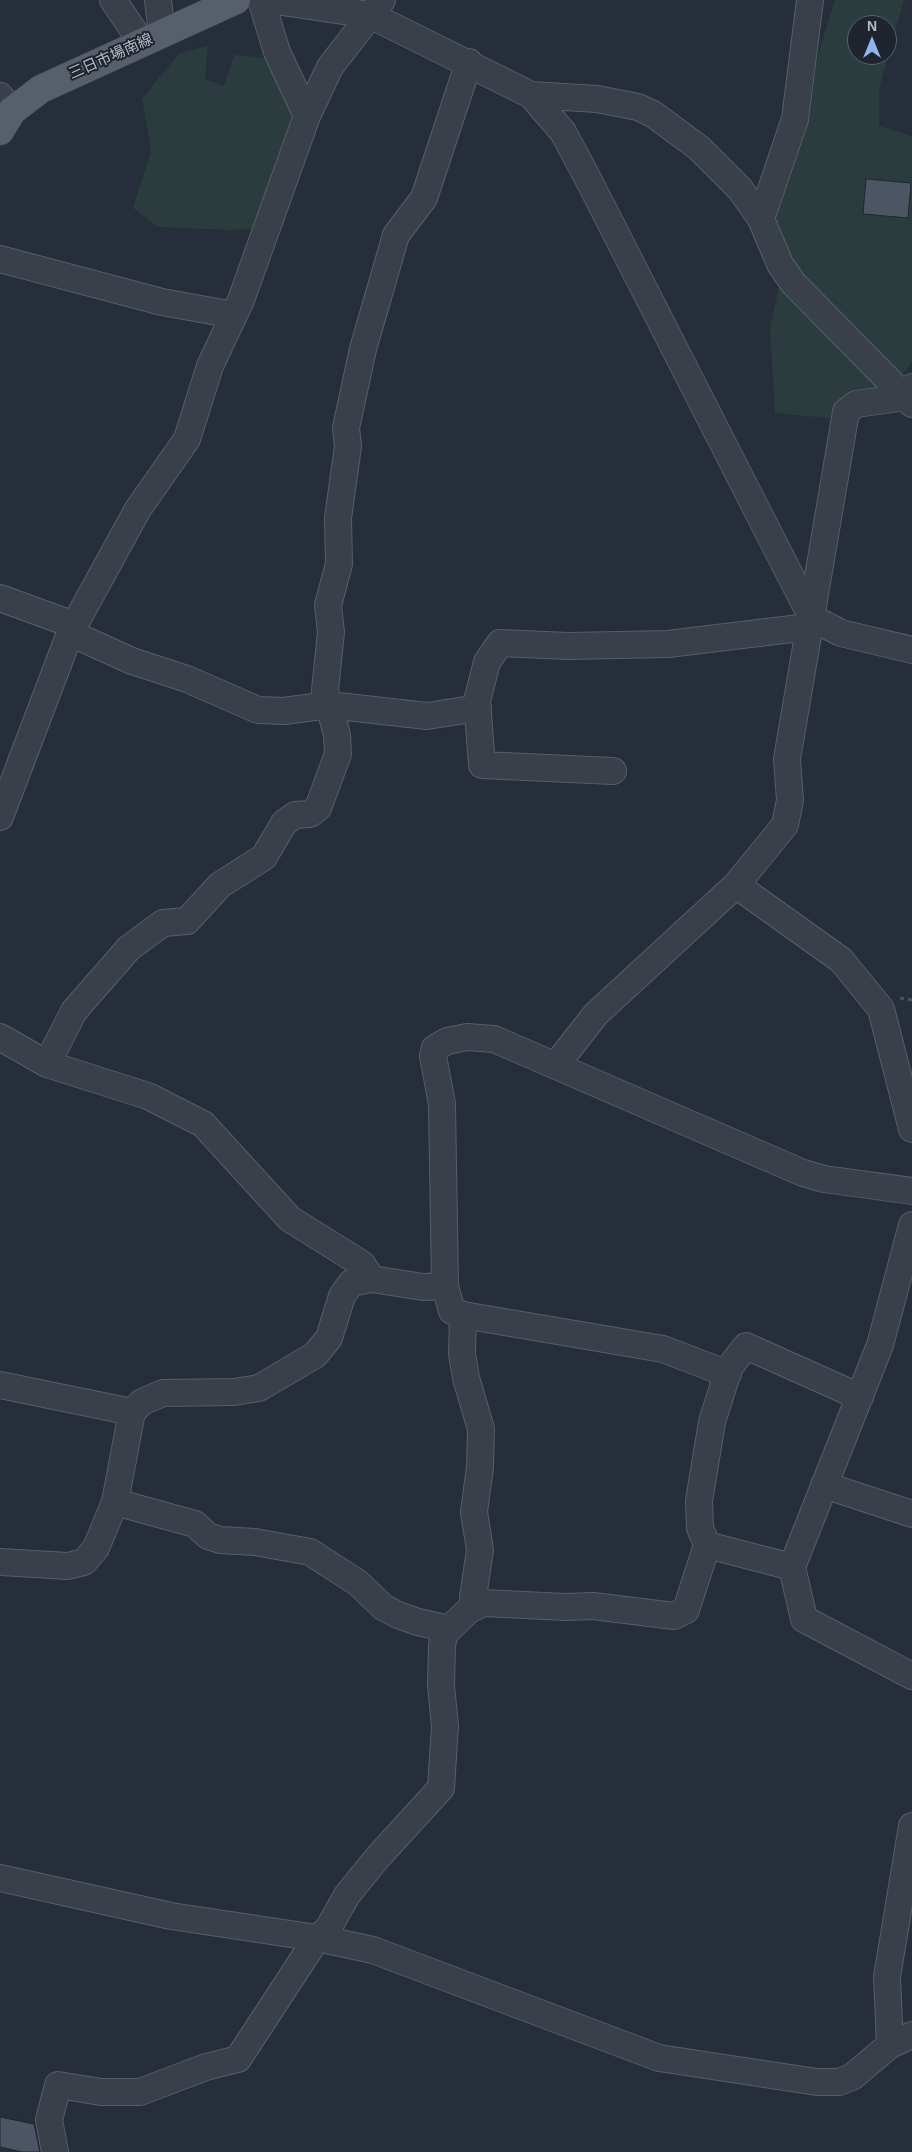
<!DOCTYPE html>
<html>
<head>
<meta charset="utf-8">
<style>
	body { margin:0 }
	#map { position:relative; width:912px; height:2152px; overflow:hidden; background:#252e3a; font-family:Helvetica,sans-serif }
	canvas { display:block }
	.north { position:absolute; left:847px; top:15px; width:50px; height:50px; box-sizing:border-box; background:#1e252f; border:1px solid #5a616b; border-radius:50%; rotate:0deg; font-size:14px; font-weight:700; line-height:20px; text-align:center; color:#b4bbc6 }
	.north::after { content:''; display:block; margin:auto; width:18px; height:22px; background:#91b4ed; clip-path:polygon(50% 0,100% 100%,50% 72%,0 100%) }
</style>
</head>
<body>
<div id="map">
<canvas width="912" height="2152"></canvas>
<div class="north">N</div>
</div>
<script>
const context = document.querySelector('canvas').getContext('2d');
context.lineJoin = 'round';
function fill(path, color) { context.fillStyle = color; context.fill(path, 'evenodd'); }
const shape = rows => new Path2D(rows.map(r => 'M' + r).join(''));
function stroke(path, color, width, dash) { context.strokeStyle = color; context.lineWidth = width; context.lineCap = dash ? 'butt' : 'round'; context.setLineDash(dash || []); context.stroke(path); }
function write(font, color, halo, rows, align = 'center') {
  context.font = font + ' Helvetica,"Noto Sans JP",sans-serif'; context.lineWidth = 4; context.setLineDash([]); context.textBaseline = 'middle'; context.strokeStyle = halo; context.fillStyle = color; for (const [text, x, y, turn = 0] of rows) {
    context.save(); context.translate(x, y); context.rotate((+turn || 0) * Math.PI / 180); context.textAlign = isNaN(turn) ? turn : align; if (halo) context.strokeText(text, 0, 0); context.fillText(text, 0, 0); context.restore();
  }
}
const green = shape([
	[835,0,904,0,879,89,879,126,912,136,912,362,889,393,837,419,775,413,770,329,787,249,773,216,809,116,818,55],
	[857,25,887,25,887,55,857,55],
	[208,46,205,79,224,86,234,55,276,59,284,80,294,123,254,229,229,230,158,227,133,208,151,151,142,99,179,53]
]);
const building = shape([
	[866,179,911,183,908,218,863,214,866,179],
	[0,2117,34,2124,40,2152,22,2152,0,2147,0,2117]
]);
const path = shape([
	[900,998,912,1000]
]);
const minor = shape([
	[113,0,142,43],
	[158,0,162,33],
	[261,0,277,52,307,116],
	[269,0,370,15,531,95,563,132,586,175,812,618,841,633,912,650],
	[810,0,795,119,761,219,780,264,793,283,912,404],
	[531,95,597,99,638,107,653,114,699,148,740,189,761,219],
	[0,96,12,111],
	[0,259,162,302,234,315],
	[912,387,907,397,856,404,846,412,787,759,790,800,785,825,736,885,841,960,881,1009,912,1129],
	[0,598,74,625],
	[70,633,132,661,187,679,258,710,284,711,329,705,325,690,331,632,328,605,339,564,338,518,348,446,346,428,363,349,396,235,424,198,469,62],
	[613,771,482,765,477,701,487,662,500,643,568,646,668,644,808,627],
	[0,817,70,633,138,509,187,439,210,366,241,300,307,116,330,67,382,0],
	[0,1037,47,1064,148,1096,203,1124,290,1219,362,1264,372,1279],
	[47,1064,74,1011,129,948,163,923,187,921,220,885,264,857,284,823,295,815,310,814,318,808,338,754,337,735,329,705,427,716,478,708],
	[556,1065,596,1014,736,885],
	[912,1225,880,1345,792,1567,804,1619,912,1676],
	[463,1315,462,1354,466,1378,481,1429,480,1467,474,1512,480,1550,473,1597,474,1607],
	[728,1374,663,1349,463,1315,452,1311,445,1286,442,1104,433,1056,435,1048,447,1041,467,1037,494,1039,803,1173,824,1179,912,1191],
	[0,1385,132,1412],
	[824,1485,912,1514],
	[115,1502,195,1524,208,1536,220,1540,255,1542,310,1552,358,1583,383,1607,398,1615,418,1622,449,1629],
	[707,1545,792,1567],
	[0,1562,68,1566,84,1562,96,1548,115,1502,132,1412,142,1402,163,1393,234,1392,259,1388,315,1355,329,1338,342,1296,351,1283,372,1279,423,1287,445,1286],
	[0,1878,171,1916,317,1938,373,1950,659,2058,817,2082,839,2082,852,2077,890,2045,912,2035],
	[890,2045,887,1977,912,1826],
	[55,2152,49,2120,58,2085,101,2092,140,2092,206,2067,238,2059,317,1938,328,1929,347,1895,378,1857,441,1788,445,1726,441,1685,442,1645,445,1633,469,1610,483,1603,565,1607,593,1606,674,1616,686,1610,707,1545,700,1528,699,1501,712,1422,729,1368,746,1346,860,1397]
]);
const major = shape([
	[0,131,12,111,41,89,236,0]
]);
const streetNames = [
	["三日市場南線",111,57,-24]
];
fill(green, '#2a3c3d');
fill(building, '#4c5563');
stroke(building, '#202731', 1);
stroke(minor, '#575e68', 28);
stroke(major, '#424953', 29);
stroke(path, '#47575a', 3, [4, 4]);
stroke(minor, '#39404a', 26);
stroke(major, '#575f6a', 28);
write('15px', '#b4bbc6', '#1e252f', streetNames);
</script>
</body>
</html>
